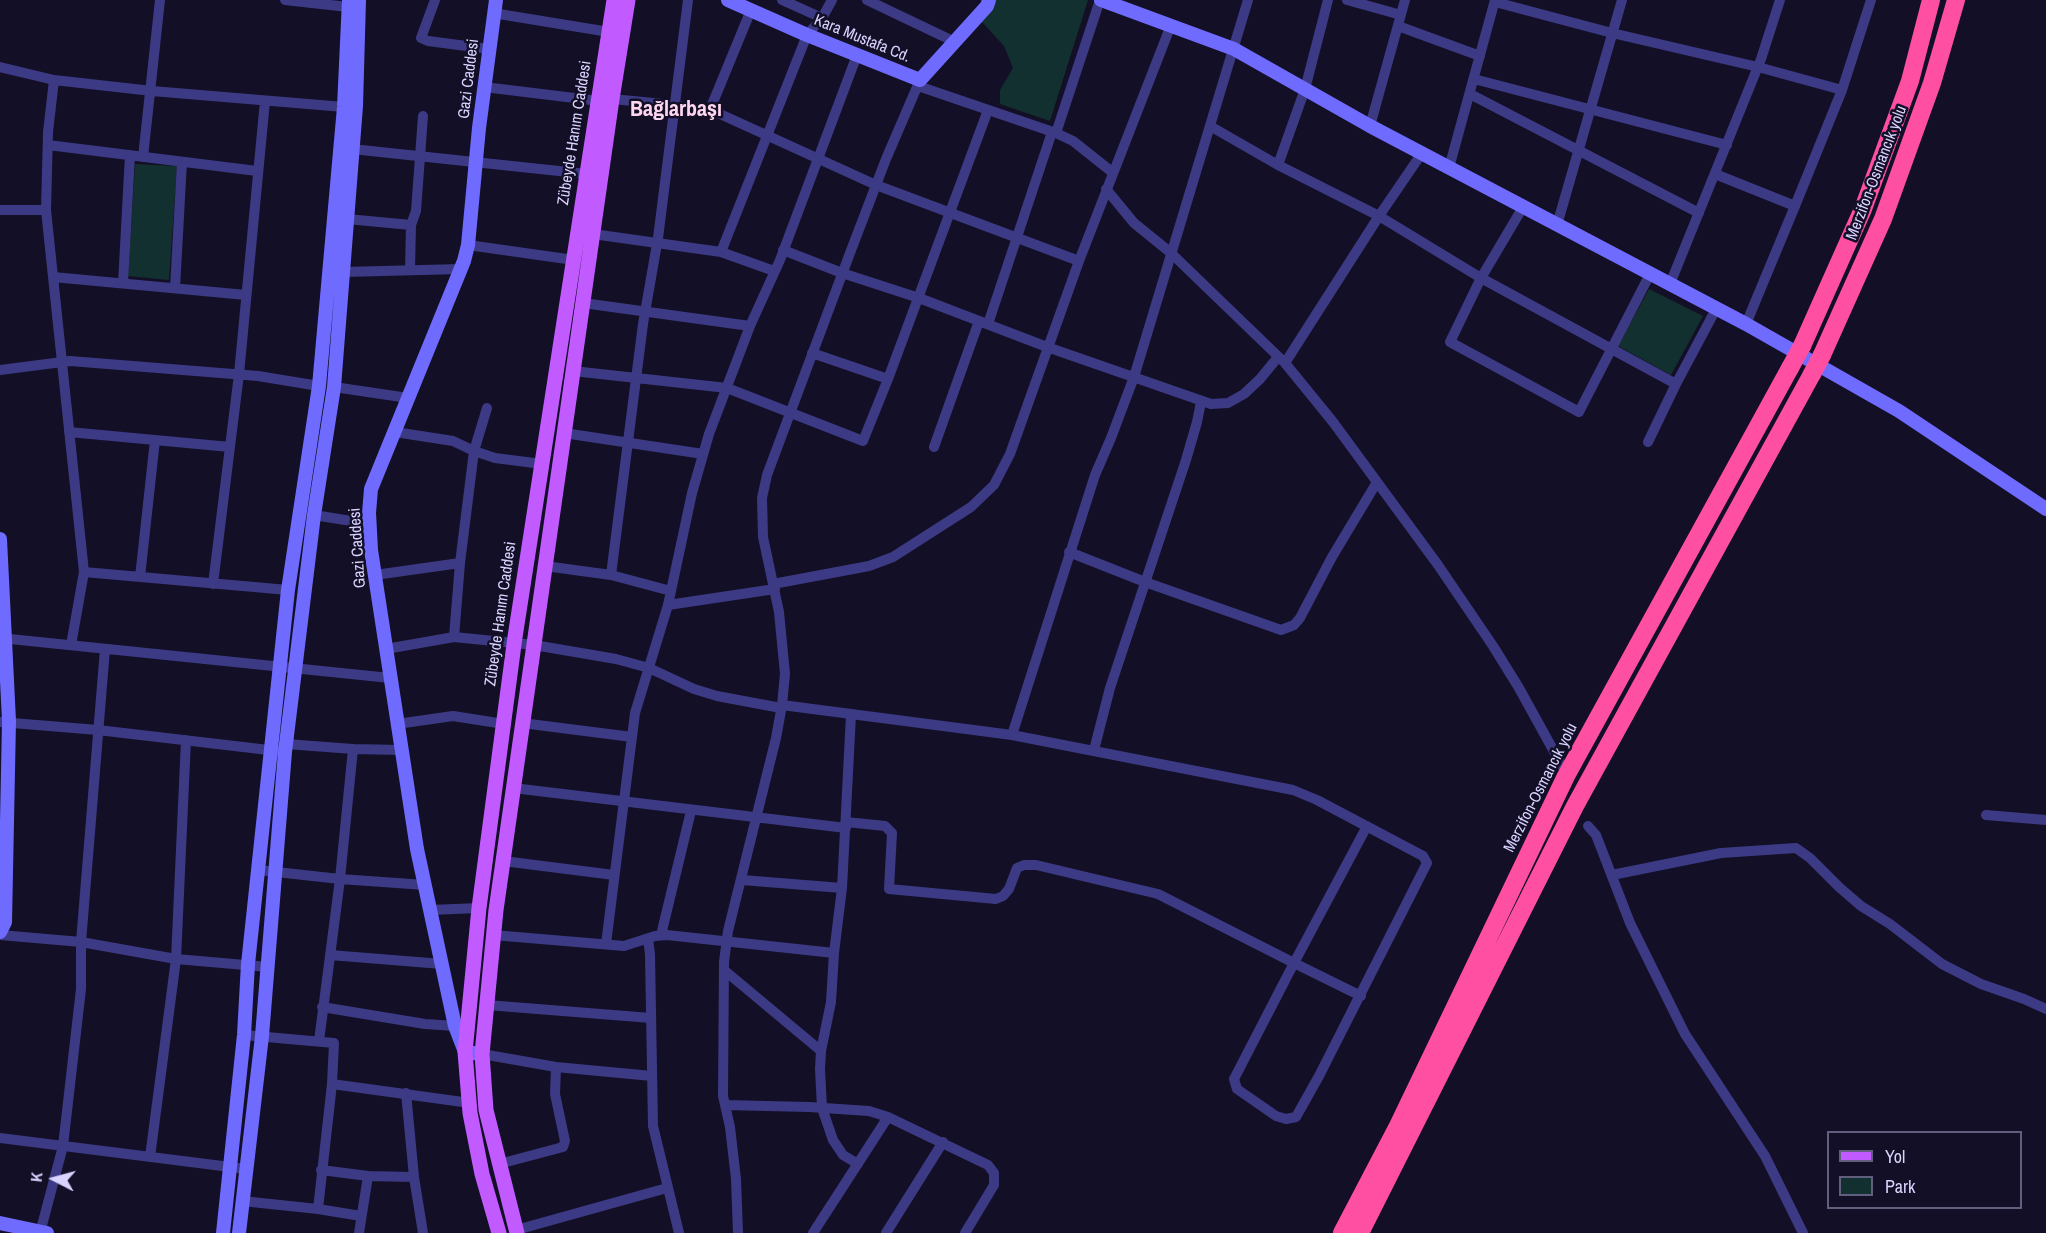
<!DOCTYPE html>
<html>
<head>
<meta charset="utf-8">
<style>
	body { margin:0 }
	#map { position:relative; width:2046px; height:1233px; overflow:hidden; background:#130f26; font-family:"Archivo Narrow",sans-serif }
	canvas { display:block }
	.legend { position:absolute; left:1827px; top:1131px; width:195px; height:78px; box-sizing:border-box; background:#130f26; border:2px solid #625e7d; margin:0; padding:8px 10px; list-style:none; font-size:18px; color:#d9d4ff }
	.legend li { display:flex; align-items:center; gap:12px; height:30px }
	.legend b { width:30px; border:2px solid #625e7d }
	.north { position:absolute; left:24px; top:1149px; width:60px; height:60px; -webkit-text-stroke:4px #130f26; paint-order:stroke; rotate:276deg; font-size:16px; font-weight:700; line-height:24px; text-align:center; color:#d9d4ff }
	.north::after { content:''; display:block; margin:auto; width:21px; height:27px; background:#d9d4ff; clip-path:polygon(50% 0,100% 100%,50% 72%,0 100%) }
</style>
</head>
<body>
<div id="map">
<canvas width="2046" height="1233"></canvas>
<ul class="legend">
<li><b style="height:8px;background:#c25bff"></b>Yol</li>
<li><b style="height:16px;background:#12302f"></b>Park</li>
</ul>
<div class="north">K</div>
</div>
<script>
const context = document.querySelector('canvas').getContext('2d');
context.lineJoin = 'round';
function fill(path, color) { context.fillStyle = color; context.fill(path, 'evenodd'); }
const shape = rows => new Path2D(rows.map(r => 'M' + r).join(''));
function stroke(path, color, width, dash) { context.strokeStyle = color; context.lineWidth = width; context.lineCap = dash ? 'butt' : 'round'; context.setLineDash(dash || []); context.stroke(path); }
function write(font, color, halo, rows, align = 'center') {
  context.font = font + ' "Archivo Narrow",sans-serif'; context.lineWidth = 5; context.setLineDash([]); context.textBaseline = 'middle'; context.strokeStyle = halo; context.fillStyle = color; for (const [text, x, y, turn = 0] of rows) {
    context.save(); context.translate(x, y); context.rotate((+turn || 0) * Math.PI / 180); context.textAlign = isNaN(turn) ? turn : align; if (halo) context.strokeText(text, 0, 0); context.fillText(text, 0, 0); context.restore();
  }
}
const green = shape([
	[992,0,1088,0,1050,121,1000,104,1000,90,1013,68,1004,46,981,21],
	[135,164,177,166,169,280,128,276],
	[1649,289,1703,316,1671,375,1618,346]
]);
const street = shape([
	[285,0,348,7],
	[435,0,421,38,428,41,489,49],
	[782,0,822,18],
	[867,0,955,42],
	[1347,0,1401,15],
	[1495,2,1612,33,1758,67,1842,90],
	[493,13,609,32],
	[1398,26,1480,56],
	[0,67,54,80,152,91,344,107],
	[1474,79,1727,145],
	[54,80,48,132,46,210,84,572,71,645],
	[918,86,1056,133,1073,141,1112,172],
	[484,87,599,101],
	[1470,94,1699,213],
	[612,99,674,105,720,114,876,185,1079,261],
	[709,112,751,10],
	[1210,126,1278,165,1379,216,1481,278,1676,384],
	[1370,126,1405,0],
	[1056,133,1100,0],
	[48,145,257,171],
	[352,149,587,174],
	[143,157,160,0],
	[1278,165,1305,89,1328,0],
	[1449,168,1495,0],
	[1715,174,1795,206,1746,324],
	[1106,189,1134,223,1171,253,1285,363,1333,422,1438,565,1493,646,1519,688,1562,766],
	[1795,206,1842,90,1871,0],
	[1523,207,1481,278,1450,342,1579,412,1650,274],
	[0,210,46,210],
	[347,219,411,225],
	[1557,225,1622,0],
	[593,234,721,252,774,271],
	[468,245,574,260],
	[783,250,842,273,919,298,1047,347,1211,404,1228,403,1244,394,1260,379,1278,357],
	[721,252,807,35,822,18,832,0],
	[410,270,411,225,416,211,423,116],
	[343,272,461,269],
	[53,277,246,295],
	[123,283,130,155],
	[1670,284,1761,59,1780,0],
	[175,288,182,162],
	[583,303,750,326],
	[988,324,1052,132],
	[812,353,888,379],
	[1285,363,1379,216,1422,153],
	[0,370,70,361,258,376,319,386],
	[573,371,727,388,863,441,888,379,988,110],
	[334,387,408,398],
	[69,432,230,447],
	[395,432,453,441,474,451,495,458,542,464],
	[564,433,703,454],
	[1648,442,1676,384,1716,309],
	[934,447,979,321],
	[314,515,370,524],
	[1069,552,1145,582,1281,630,1294,625,1300,618,1332,557,1377,482],
	[545,566,611,575,671,591],
	[84,572,288,590],
	[375,575,460,563],
	[611,575,643,324,658,238,688,0],
	[140,577,155,440],
	[213,584,239,374,265,101],
	[773,584,869,566,893,557,971,507,994,485,1010,454,1079,261,1171,25],
	[668,605,775,589],
	[454,637,460,563,474,451,487,408],
	[0,638,390,678],
	[386,649,454,637,534,645,616,659,649,668,694,689,717,696,781,708],
	[782,705,1012,735,1293,790,1317,800,1423,856,1427,863,1319,1076,1296,1117,1286,1119,1276,1116,1237,1089,1234,1079,1294,963,1158,894,1036,865,1024,865,1017,868,1009,889,1003,896,996,899,889,889,892,833,885,826,846,822],
	[851,715,842,888,834,953,831,1002,821,1051,820,1069,822,1108,833,1140,843,1155,858,1164],
	[0,722,98,730,277,751],
	[522,723,632,737],
	[397,724,453,716,504,724],
	[1012,735,1095,475,1111,438,1134,377,1248,0],
	[286,744,353,749,401,750],
	[1094,750,1110,688,1186,460,1197,422,1201,402],
	[513,788,846,828],
	[1986,815,2046,820],
	[1588,826,1596,835,1630,923,1685,1034,1765,1156,1803,1233],
	[503,861,614,875],
	[258,870,340,879,425,885],
	[1612,875,1721,853,1796,848,1810,858,1839,887,1861,906,1890,924,1942,964,1981,984,2024,999,2046,1009],
	[742,880,842,888],
	[430,910,479,908],
	[0,935,81,942,176,959,268,967],
	[493,935,624,946,655,936,667,935,834,953],
	[661,935,691,811],
	[648,939,650,954,653,1126,679,1233],
	[606,944,635,713,668,605,692,493,709,434,750,326,780,260,857,55],
	[330,955,442,964],
	[724,970,821,1051],
	[1361,996,1294,963,1367,826],
	[487,1005,651,1018],
	[322,1007,425,1024,455,1026],
	[244,1035,334,1043,332,1084,318,1209],
	[319,1041,340,879,353,749],
	[482,1054,556,1067,652,1076],
	[332,1084,470,1103],
	[406,1093,414,1177,423,1233],
	[725,1105,809,1107,869,1111,888,1117,988,1165,994,1173,994,1185,965,1233],
	[0,1138,246,1169],
	[150,1157,176,959,186,740],
	[499,1164,563,1147,565,1141,555,1094,556,1067],
	[321,1170,368,1176,414,1177],
	[242,1201,318,1209,361,1216],
	[516,1230,667,1188],
	[40,1233,63,1146,81,989,81,942,105,649],
	[359,1233,368,1176],
	[738,1233,736,1179,730,1127,723,1096,724,962,728,931,776,738,782,705,785,674,779,612,763,537,762,498,767,475,850,253,886,159,920,80],
	[813,1233,888,1117],
	[886,1233,943,1142]
]);
const secondary = shape([
	[728,0,807,35,920,80,987,6,989,0],
	[1101,0,1234,49,1370,126,1746,324,1899,411,2046,509],
	[0,539,9,721,5,922,0,932],
	[482,1054,465,1052,455,1026,417,849,371,550,369,513,371,489,464,261,468,245,479,128,496,0],
	[0,1223,47,1233],
	[223,1233,244,1035,248,964,288,590,319,386,344,107,349,0],
	[239,1233,262,1036,285,752,314,515,334,387,356,106,359,0]
]);
const primary = shape([
	[499,1233,482,1174,470,1113,465,1052,479,908,515,637,614,0],
	[517,1233,486,1110,482,1054,496,910,612,99,628,0]
]);
const highway = shape([
	[1802,346,1863,209,1910,81,1931,0],
	[1822,355,1883,219,1932,83,1956,0],
	[1342,1233,1398,1126,1566,776,1790,368],
	[1360,1233,1575,806,1812,374]
]);
const highwayBridge = shape([
	[1790,368,1802,346],
	[1812,374,1822,355]
]);
const streetNames = [
	["Kara Mustafa Cd.",862,39,22],
	["Gazi Caddesi",469,79,-83],
	["Zübeyde Hanım Caddesi",575,133,-81],
	["Merzifon-Osmancık yolu",1877,173,-69],
	["Gazi Caddesi",358,548,-94],
	["Zübeyde Hanım Caddesi",501,614,-82],
	["Merzifon-Osmancık yolu",1541,788,-63]
];
const districtNames = [
	["Bağlarbaşı",676,110]
];
fill(green, '#12302f');
stroke(street, '#3d3a85', 10);
stroke(secondary, '#6f6bff', 14);
stroke(primary, '#c25bff', 15);
stroke(highway, '#ff4fa3', 18);
stroke(highwayBridge, '#ff4fa3', 18);
write('16px', '#d9d4ff', '#130f26', streetNames);
write('bold 22px', '#ffd6f0', '#130f26', districtNames);
</script>
</body>
</html>
